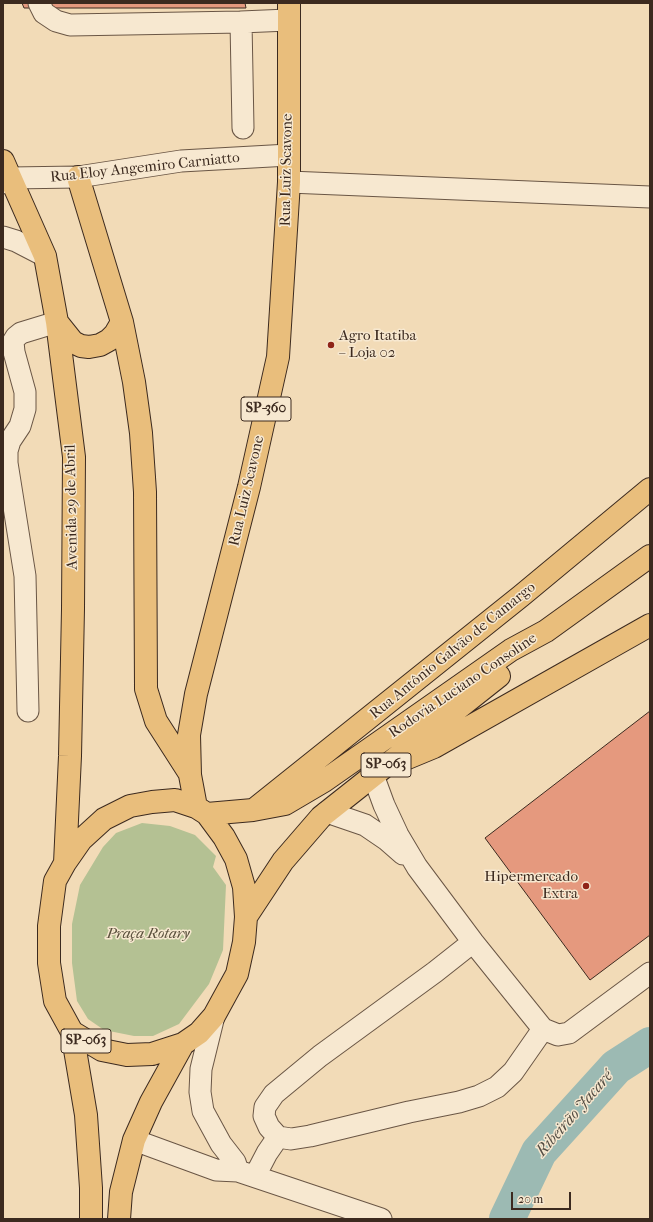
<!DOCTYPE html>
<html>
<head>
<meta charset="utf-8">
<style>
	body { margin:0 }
	#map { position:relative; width:653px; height:1222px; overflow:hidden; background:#f2dbb7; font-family:"IM FELL French Canon",serif }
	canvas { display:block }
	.frame { position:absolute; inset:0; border:4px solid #3c2a1f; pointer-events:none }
	.scale { position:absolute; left:511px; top:1192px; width:60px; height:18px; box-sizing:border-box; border:2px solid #3c2a1f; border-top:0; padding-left:5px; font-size:12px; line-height:14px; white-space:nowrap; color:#3c2a1f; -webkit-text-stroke:3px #f7e8d0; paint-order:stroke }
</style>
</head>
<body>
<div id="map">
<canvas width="653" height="1222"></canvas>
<div class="frame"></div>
<div class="scale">20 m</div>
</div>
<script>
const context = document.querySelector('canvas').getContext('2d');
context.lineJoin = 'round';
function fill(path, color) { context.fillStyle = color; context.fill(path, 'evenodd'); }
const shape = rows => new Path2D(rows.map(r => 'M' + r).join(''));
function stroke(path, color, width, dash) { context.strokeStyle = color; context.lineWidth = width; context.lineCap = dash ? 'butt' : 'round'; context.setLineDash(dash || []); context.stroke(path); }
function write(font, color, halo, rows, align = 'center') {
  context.font = font + ' "IM FELL French Canon",serif'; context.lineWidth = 3; context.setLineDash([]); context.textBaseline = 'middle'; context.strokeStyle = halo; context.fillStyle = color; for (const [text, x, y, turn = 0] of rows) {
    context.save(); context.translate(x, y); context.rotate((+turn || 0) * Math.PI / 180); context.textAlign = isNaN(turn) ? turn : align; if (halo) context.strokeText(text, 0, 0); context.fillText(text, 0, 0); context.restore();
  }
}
const green = shape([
	[142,823,170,826,195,835,216,856,213,867,226,885,223,950,209,984,179,1024,153,1036,134,1036,104,1030,88,1019,77,1001,72,963,72,924,80,885,103,847,116,833]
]);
const river = shape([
	[507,1219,539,1152,616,1067,650,1045]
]);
const building = shape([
	[22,3,245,3,246,8,24,8,22,3],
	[650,711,650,935,590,980,485,838,650,711]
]);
const minor = shape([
	[39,3,44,13,56,21,70,25,241,22,243,128],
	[241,22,288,20],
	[289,182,650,197],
	[3,183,10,178,78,177,181,161,289,155],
	[3,237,16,241,45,256],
	[28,711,25,576,7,463,7,451,10,441,20,426,25,409,25,392,14,352,13,342,16,337,21,333,57,322],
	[373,775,384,805,398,835,417,867,473,942,543,1029,558,1035,569,1033,650,973],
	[327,812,365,825,387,840,403,854],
	[214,1016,201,1069,200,1092,203,1111,221,1144,235,1162,238,1171],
	[278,1137,291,1139,310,1136,409,1112,459,1102,479,1096,497,1087,513,1072,543,1029],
	[134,1140,216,1170,238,1171,381,1219],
	[255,1176,267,1153,278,1137,269,1127,264,1116,265,1107,274,1094,320,1056,435,972,473,942]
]);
const major = shape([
	[3,161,45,256,57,322,74,457,73,609,70,756,65,863],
	[78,177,122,322,134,382,141,433,145,492,146,689,156,721,190,774],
	[57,322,73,342,81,346,89,347,100,345,109,340,115,334,122,322],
	[405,759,434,747,650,625],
	[175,800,196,807,207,814,224,837,236,859,244,887,246,917,244,942,237,974,214,1016,199,1033,183,1044,152,1054,127,1055,102,1050,72,1032,55,1001,49,963,49,926,55,881,65,863,81,840,104,819,130,806,152,802,175,800],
	[196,807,190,775,189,735,196,694,249,487,278,357,289,182,289,3],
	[256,808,521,596,650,489],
	[207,814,253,810,285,804,324,781,511,650,546,631,650,556],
	[246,917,283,861,321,817,499,676],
	[72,1032,86,1115,91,1188,91,1219],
	[119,1219,121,1192,134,1140,151,1102,183,1044]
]);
const markers = [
	[331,345,4,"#8f2418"],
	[586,886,4,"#8f2418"]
];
const shields = [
	[266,409,50],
	[386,765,50],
	[86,1041,50]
];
const shieldNames = [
	["SP-360",266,409],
	["SP-063",386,765],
	["SP-063",86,1041]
];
const streetNames = [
	["Rua Eloy Angemiro Carniatto",145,168,-6],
	["Rua Luiz Scavone",287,170,-89],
	["Rua Luiz Scavone",247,491,-77],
	["Avenida 29 de Abril",72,507,-91],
	["Rua Antônio Galvão de Camargo",453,651,-39],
	["Rodovia Luciano Consoline",463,686,-34]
];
const poiNames = [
	["Agro Itatiba",339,336],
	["– Loja 02",339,353],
	["Hipermercado",578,877,"right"],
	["Extra",578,894,"right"]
];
const parkNames = [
	["Praça Rotary",148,934]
];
const waterNames = [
	["Ribeirão Jacaré",575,1114,-49]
];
fill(green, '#b4c193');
stroke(river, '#9cbab3', 36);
fill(building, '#e5997e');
stroke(building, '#3c2a1f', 1);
stroke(minor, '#6a5645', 23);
stroke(major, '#3c2a1f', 24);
stroke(minor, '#f7e8d0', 21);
stroke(major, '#e9be7c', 22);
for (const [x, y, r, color] of markers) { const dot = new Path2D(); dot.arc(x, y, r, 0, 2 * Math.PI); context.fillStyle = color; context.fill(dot); stroke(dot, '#f7e8d0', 1.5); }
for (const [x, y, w] of shields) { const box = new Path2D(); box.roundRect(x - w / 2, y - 12, w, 24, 3); context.fillStyle = '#f7e8d0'; context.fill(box); stroke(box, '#3c2a1f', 1); }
write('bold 14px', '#3c2a1f', null, shieldNames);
write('15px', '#3c2a1f', '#f7e8d0', streetNames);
write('15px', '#3c2a1f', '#f7e8d0', poiNames, 'left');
write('italic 15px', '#5a503c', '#f7e8d0', parkNames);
write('italic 16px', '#544e44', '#f7e8d0', waterNames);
</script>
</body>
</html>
